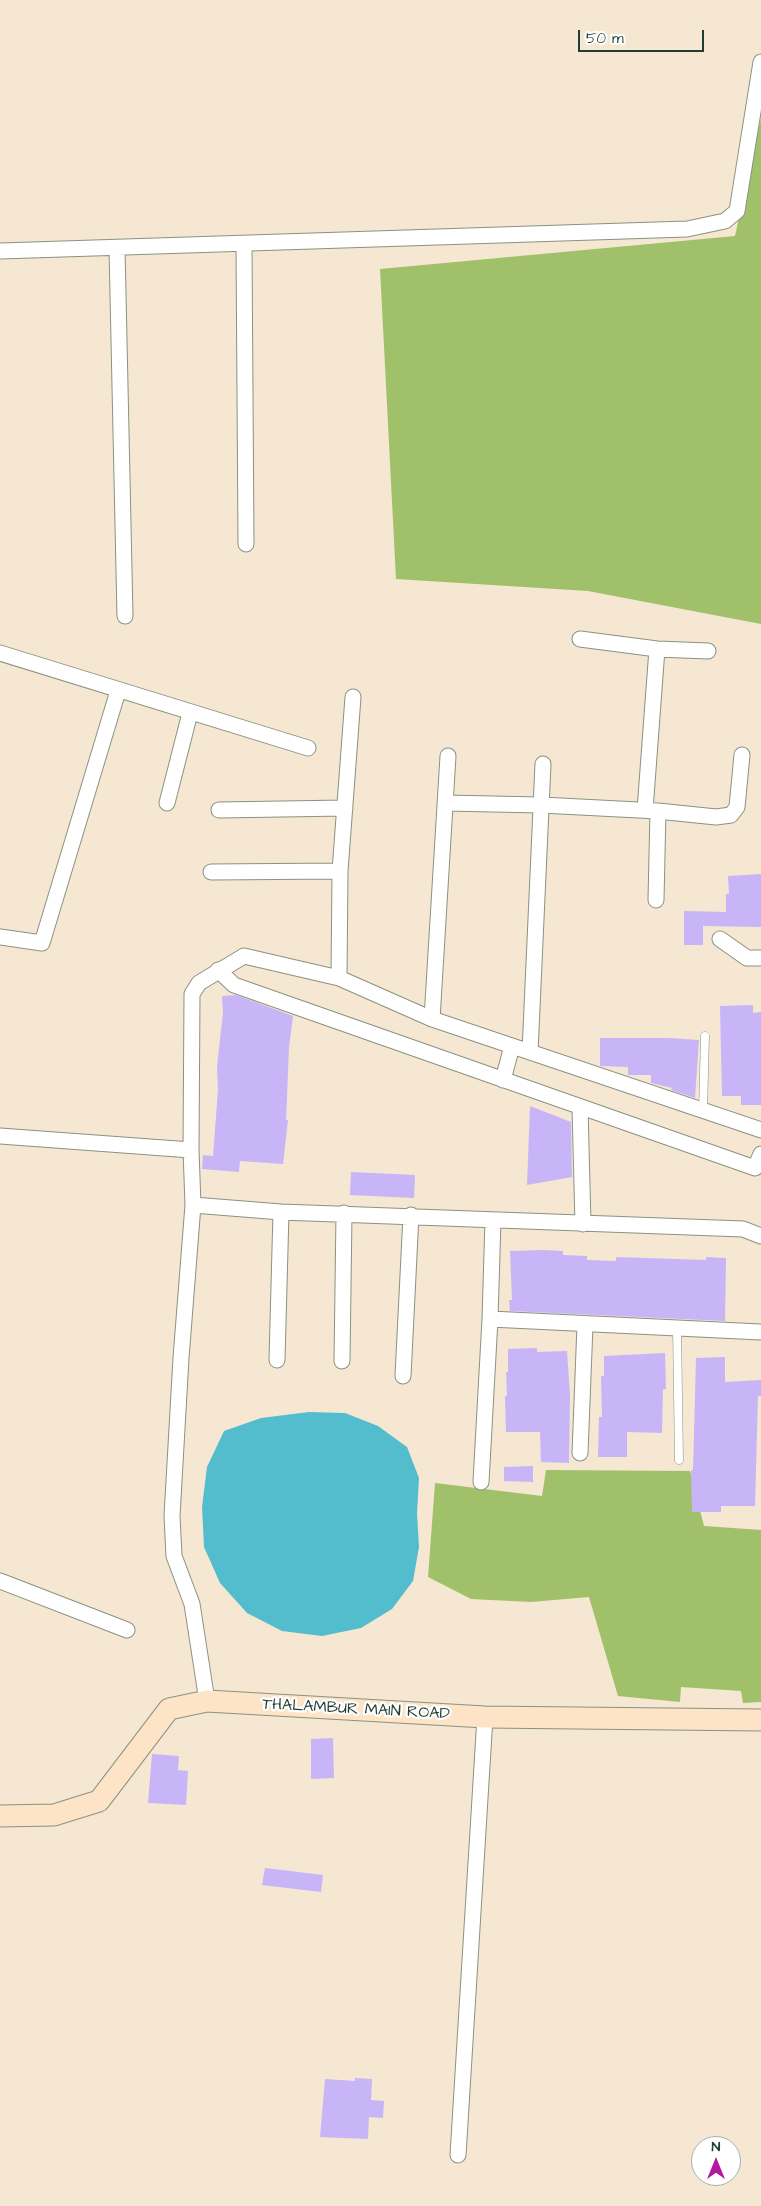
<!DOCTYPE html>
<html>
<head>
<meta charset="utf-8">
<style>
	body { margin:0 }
	#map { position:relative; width:761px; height:2206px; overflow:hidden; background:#f5e7d1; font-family:"Architects Daughter",sans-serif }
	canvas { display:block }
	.north { position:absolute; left:691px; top:2136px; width:50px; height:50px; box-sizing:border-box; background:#fff; border:1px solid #a5b1ae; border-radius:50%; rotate:0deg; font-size:14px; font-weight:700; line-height:20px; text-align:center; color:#1f3d34 }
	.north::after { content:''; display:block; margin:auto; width:18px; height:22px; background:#b5179e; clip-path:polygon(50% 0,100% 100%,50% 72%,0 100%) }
	.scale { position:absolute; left:578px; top:30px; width:126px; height:22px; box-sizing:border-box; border:2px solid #1f3d34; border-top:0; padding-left:6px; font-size:15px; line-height:18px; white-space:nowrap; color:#1f3d34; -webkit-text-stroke:4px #fff; paint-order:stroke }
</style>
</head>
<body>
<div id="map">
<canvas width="761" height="2206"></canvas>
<div class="north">N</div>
<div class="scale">50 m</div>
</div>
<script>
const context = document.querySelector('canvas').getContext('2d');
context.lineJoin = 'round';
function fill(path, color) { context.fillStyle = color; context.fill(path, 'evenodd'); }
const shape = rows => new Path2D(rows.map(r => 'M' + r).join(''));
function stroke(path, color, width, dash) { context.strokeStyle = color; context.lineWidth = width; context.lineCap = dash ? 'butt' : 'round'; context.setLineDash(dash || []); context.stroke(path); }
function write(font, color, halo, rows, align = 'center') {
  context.font = font + ' "Architects Daughter",sans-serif'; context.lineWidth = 4.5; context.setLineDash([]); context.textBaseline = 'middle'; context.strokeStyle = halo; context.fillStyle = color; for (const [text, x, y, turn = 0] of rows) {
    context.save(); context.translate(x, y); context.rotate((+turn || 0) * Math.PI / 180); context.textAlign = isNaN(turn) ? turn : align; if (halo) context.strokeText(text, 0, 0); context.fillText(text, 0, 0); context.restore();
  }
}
const green = shape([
	[761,118,761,624,588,591,396,579,380,269,735,236],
	[546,1470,690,1471,704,1526,761,1530,761,1702,743,1703,741,1691,681,1687,680,1702,618,1696,589,1597,531,1602,471,1599,428,1577,435,1483,542,1496]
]);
const water = shape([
	[309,1412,345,1413,378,1426,407,1447,419,1478,417,1513,419,1547,413,1581,392,1609,361,1628,322,1636,282,1631,247,1613,220,1583,204,1547,202,1507,207,1467,224,1431,261,1418]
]);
const building = shape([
	[761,874,761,927,703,926,703,945,684,945,684,911,726,912,726,894,729,894,728,876],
	[236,995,293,1016,289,1047,287,1098,286,1120,288,1120,283,1164,240,1161,239,1172,202,1169,203,1155,213,1156,218,1090,217,1067,223,1012,222,996],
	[753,1005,753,1013,761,1012,761,1105,741,1105,741,1096,722,1096,720,1006],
	[600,1038,669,1038,699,1040,695,1098,671,1090,672,1088,651,1083,651,1075,628,1075,628,1067,600,1066],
	[530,1106,571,1122,572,1177,527,1185],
	[351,1172,415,1175,414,1198,350,1195],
	[544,1250,563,1251,563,1255,587,1256,587,1260,616,1261,616,1257,706,1260,706,1257,726,1258,725,1321,510,1311,509,1300,512,1300,510,1251],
	[537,1348,537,1352,567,1351,570,1395,569,1463,541,1462,540,1432,506,1432,505,1396,507,1396,506,1372,508,1372,508,1349],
	[665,1353,666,1389,663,1389,662,1433,627,1432,627,1457,598,1457,599,1417,602,1417,601,1376,604,1376,604,1356],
	[725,1357,725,1382,761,1380,761,1396,758,1396,755,1506,721,1506,721,1512,692,1512,691,1470,693,1470,696,1358],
	[533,1466,533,1482,504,1481,504,1467],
	[333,1738,334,1778,311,1779,311,1739],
	[152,1754,179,1756,178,1770,188,1771,186,1805,148,1803],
	[265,1868,323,1875,321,1892,262,1885],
	[355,2078,372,2079,371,2100,384,2101,383,2118,369,2117,368,2139,320,2137,325,2079,355,2081]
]);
const lane = shape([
	[703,1111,705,1036],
	[677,1328,679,1460]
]);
const street = shape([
	[244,245,246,544],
	[117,248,125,616],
	[0,251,687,229,725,221,737,211,761,62],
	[580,639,657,649,708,651],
	[0,653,308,748],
	[167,803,190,713],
	[445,803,541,805,658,811,716,817,731,815,737,807,742,755],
	[219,810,345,808],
	[645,810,657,649],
	[211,872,340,871],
	[656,900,658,811],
	[0,937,42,943,118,691],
	[720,939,747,958,761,958],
	[218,970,234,985,755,1168,761,1154],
	[339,978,340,871,353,697],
	[432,1019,448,756],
	[530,1052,543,764],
	[503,1080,512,1046],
	[580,1107,583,1224],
	[0,1136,191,1150],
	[193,1205,191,1150,192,994,199,983,244,956,339,978,432,1019,761,1130],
	[493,1220,490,1319,761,1332],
	[277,1360,281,1212],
	[342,1361,344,1213],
	[403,1376,411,1215],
	[580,1453,585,1325],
	[481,1482,490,1319],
	[0,1581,127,1630],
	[207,1701,192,1604,174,1556,172,1516,181,1358,193,1205,281,1212,743,1229,761,1236],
	[458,2155,485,1717]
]);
const secondary = shape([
	[0,1816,54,1815,99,1801,169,1709,207,1701,485,1717,761,1720]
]);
const streetNames = [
	["THALAMBUR MAIN ROAD",356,1710,3]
];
fill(green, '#a0c16a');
fill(water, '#53bdce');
fill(building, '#c7b5f8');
stroke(lane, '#8a9282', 9);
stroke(street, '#8a9282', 17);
stroke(secondary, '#8a9282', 23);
stroke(lane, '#fff', 8);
stroke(street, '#fff', 15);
stroke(secondary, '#fee4c6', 21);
write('16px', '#1f3d34', '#fff', streetNames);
</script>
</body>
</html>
